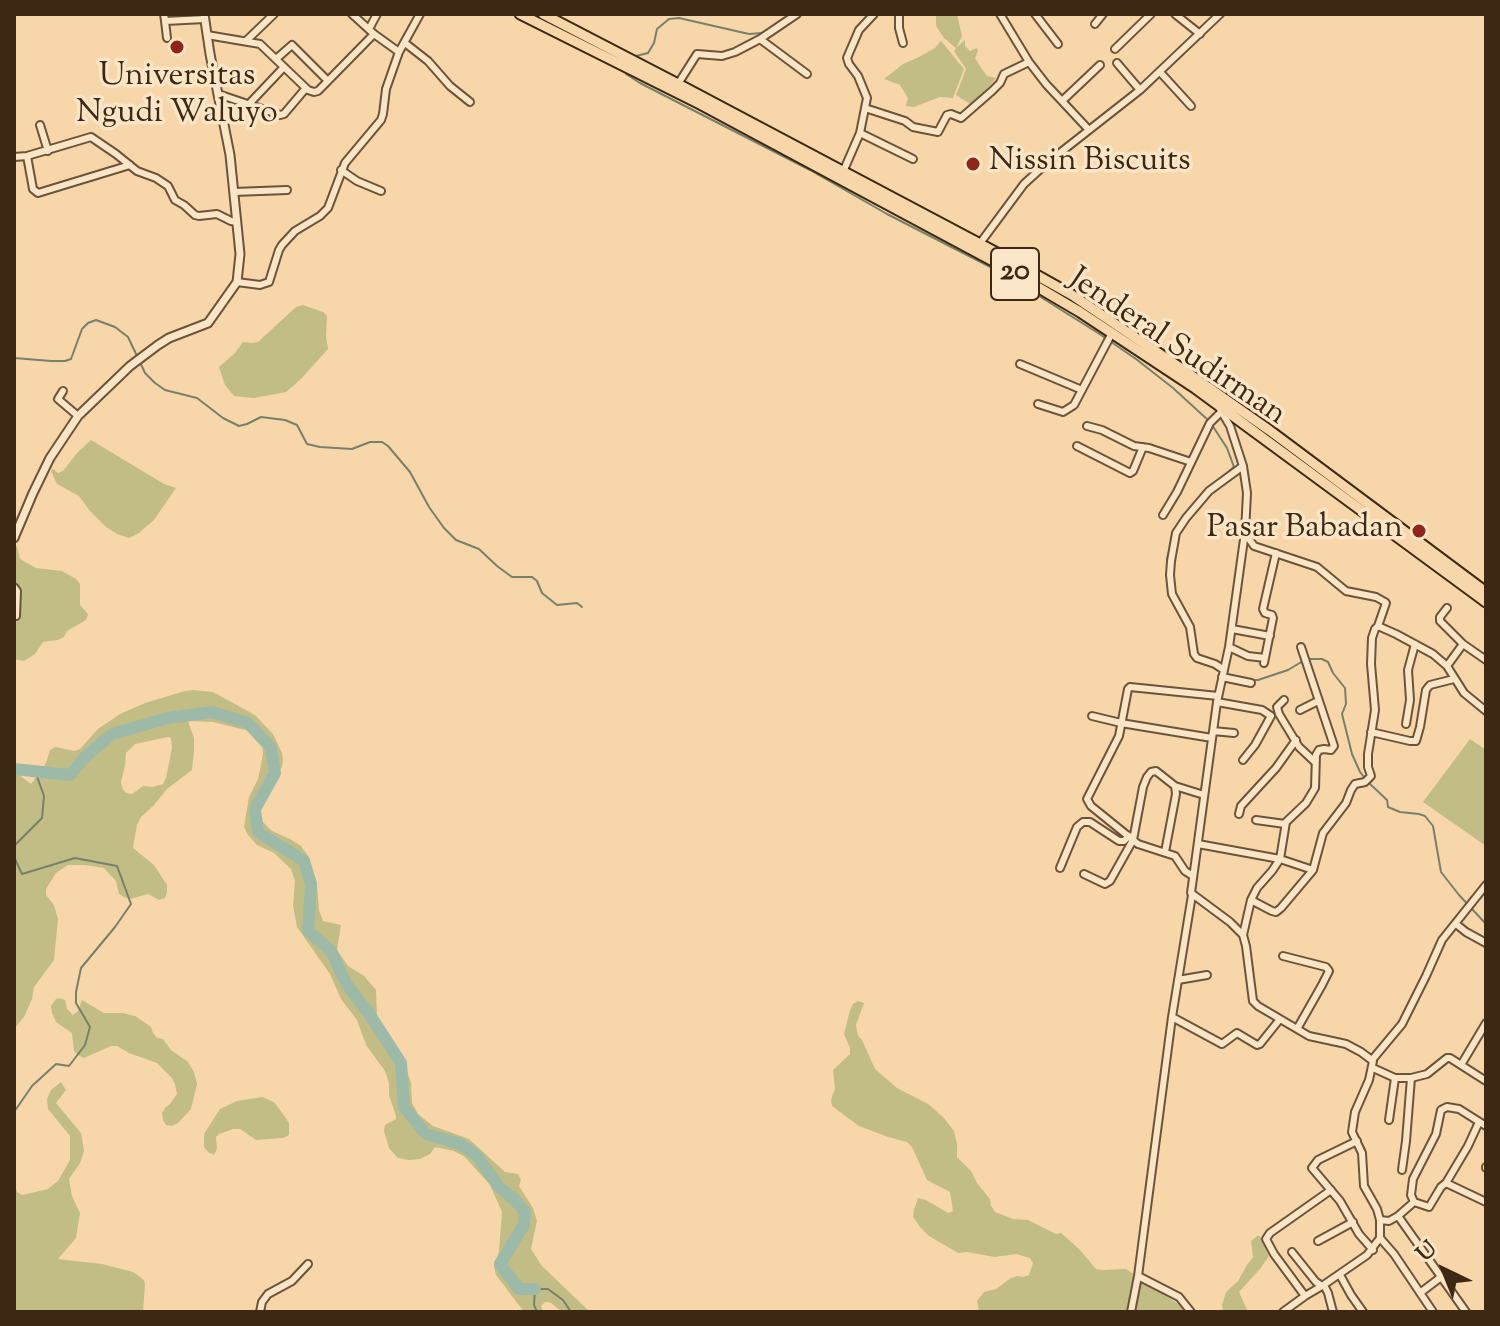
<!DOCTYPE html>
<html>
<head>
<meta charset="utf-8">
<style>
	body { margin:0 }
	#map { position:relative; width:1500px; height:1326px; overflow:hidden; background:#f7d7a9; font-family:"Sorts Mill Goudy",serif }
	canvas { display:block }
	.frame { position:absolute; inset:0; border:16px solid #3d2813; pointer-events:none }
	.north { position:absolute; left:1404px; top:1230px; width:80px; height:80px; -webkit-text-stroke:6px #fae5c7; paint-order:stroke; rotate:317deg; font-size:22px; font-weight:700; line-height:32px; text-align:center; color:#3d2813 }
	.north::after { content:''; display:block; margin:auto; width:28px; height:36px; background:#3d2813; clip-path:polygon(50% 0,100% 100%,50% 72%,0 100%) }
</style>
</head>
<body>
<div id="map">
<canvas width="1500" height="1326"></canvas>
<div class="frame"></div>
<div class="north">U</div>
</div>
<script>
const context = document.querySelector('canvas').getContext('2d');
context.lineJoin = 'round';
function fill(path, color) { context.fillStyle = color; context.fill(path, 'evenodd'); }
const shape = rows => new Path2D(rows.map(r => 'M' + r).join(''));
function stroke(path, color, width, dash) { context.strokeStyle = color; context.lineWidth = width; context.lineCap = dash ? 'butt' : 'round'; context.setLineDash(dash || []); context.stroke(path); }
function write(font, color, halo, rows, align = 'center') {
  context.font = font + ' "Sorts Mill Goudy",serif'; context.lineWidth = 7; context.setLineDash([]); context.textBaseline = 'middle'; context.strokeStyle = halo; context.fillStyle = color; for (const [text, x, y, turn = 0] of rows) {
    context.save(); context.translate(x, y); context.rotate((+turn || 0) * Math.PI / 180); context.textAlign = isNaN(turn) ? turn : align; if (halo) context.strokeText(text, 0, 0); context.fillText(text, 0, 0); context.restore();
  }
}
const green = shape([
	[936,14,957,14,962,36,956,48,965,40,965,46,970,51,977,48,978,51,975,58,982,69,987,76,996,78,987,89,970,104,956,95,966,69,954,51,956,48,944,38,936,26],
	[941,41,964,69,953,98,940,97,914,107,906,106,908,98,900,85,884,79,903,64,917,58,935,48],
	[303,305,323,312,327,316,326,336,328,349,301,379,286,392,254,398,234,396,225,385,219,367,235,353,243,342,252,343,258,342,296,307],
	[91,440,164,484,176,488,154,520,139,533,129,538,117,534,106,527,90,511,79,496,57,484,51,471,53,469,58,473,63,471,77,453],
	[17,546,20,559,36,568,62,571,76,579,80,584,80,605,88,614,86,620,67,631,64,637,58,640,43,642,35,654,24,661,14,659,14,547],
	[193,690,213,692,255,715,273,734,282,753,283,760,282,766,261,809,260,819,272,831,290,839,301,846,309,857,317,885,319,910,323,921,341,925,337,950,348,966,364,976,376,990,377,1015,401,1053,411,1083,412,1103,418,1114,433,1126,469,1139,505,1172,518,1174,521,1180,519,1186,533,1208,537,1221,531,1249,542,1266,590,1312,562,1312,551,1303,548,1302,545,1302,541,1306,543,1312,524,1312,496,1275,494,1267,499,1251,502,1212,490,1185,465,1157,454,1151,435,1147,430,1154,420,1159,409,1160,398,1158,389,1148,384,1131,385,1125,396,1119,396,1116,389,1095,389,1083,385,1071,366,1045,357,1020,341,999,330,974,297,927,293,906,295,881,291,869,274,853,257,845,248,835,244,827,249,797,258,779,263,754,262,741,253,732,213,722,188,721,194,738,194,751,192,770,167,789,154,805,141,817,137,825,133,848,154,865,167,885,167,892,165,898,159,900,148,894,130,899,124,897,119,894,116,881,104,868,85,865,68,865,56,873,46,889,46,895,54,905,58,919,54,960,34,987,32,999,24,1017,14,1029,14,771,31,784,46,763,50,750,56,747,74,751,80,749,98,729,120,714,145,703,185,691],
	[168,737,171,738,172,748,166,778,163,784,153,787,143,786,132,794,126,793,122,788,121,782,125,765,126,753,135,744],
	[1470,739,1486,750,1486,846,1423,802],
	[59,998,65,1000,67,1009,73,1015,78,1011,82,1000,104,1013,123,1013,135,1016,151,1027,153,1033,157,1038,163,1039,171,1050,188,1062,194,1072,197,1084,191,1109,178,1123,172,1126,166,1125,163,1120,162,1113,165,1108,170,1104,177,1094,175,1084,172,1078,157,1063,129,1053,117,1046,111,1046,84,1058,78,1055,74,1051,72,1033,56,1022,52,1013,51,1006,56,999],
	[858,1001,864,1003,856,1025,858,1036,862,1040,875,1069,897,1088,928,1104,943,1117,954,1131,957,1144,957,1157,971,1171,977,1183,990,1199,991,1206,995,1212,1013,1219,1028,1220,1056,1234,1061,1233,1079,1249,1096,1269,1102,1270,1126,1269,1184,1308,1186,1312,979,1312,977,1301,984,1292,996,1289,1011,1278,1017,1276,1023,1277,1029,1275,1033,1263,1030,1258,1016,1254,995,1257,967,1252,958,1253,929,1236,920,1227,913,1217,914,1210,918,1198,926,1200,948,1213,953,1211,950,1192,927,1180,912,1147,907,1142,888,1137,859,1126,832,1106,831,1100,835,1089,833,1070,850,1054,850,1048,844,1034,850,1010,853,1004],
	[61,1082,66,1090,56,1103,81,1133,84,1151,80,1163,69,1179,72,1196,80,1213,76,1238,58,1259,102,1264,133,1272,144,1280,145,1285,143,1312,14,1312,14,1181,17,1192,22,1195,48,1189,58,1181,70,1160,70,1136,48,1109,47,1099,51,1090],
	[262,1097,274,1102,285,1117,289,1123,289,1135,283,1138,256,1140,240,1129,233,1129,219,1134,216,1137,217,1149,214,1155,208,1152,204,1147,204,1134,220,1109,237,1101],
	[1257,1236,1260,1236,1269,1256,1260,1269,1239,1292,1248,1312,1223,1312,1222,1305,1226,1292,1238,1281,1247,1265,1253,1257,1251,1241]
]);
const stream = shape([
	[636,56,648,53,654,43,657,29,669,19,679,18,749,34,763,33,790,14],
	[627,72,626,74,640,83,810,170,887,214,1004,274,1098,333,1136,359,1173,388,1208,420],
	[14,358,51,361,65,361,71,359,82,329,88,323,96,320,115,327,128,337,137,356],
	[140,362,145,373,155,383,165,390,197,398,223,418,239,426,247,424,261,417,285,420,297,425,307,444,320,447,352,449,370,442,382,442,388,446,410,472,429,507,444,528,456,540,479,549,497,566,512,577,532,577,537,581,542,593,557,605,577,603,582,607],
	[1212,425,1227,448,1234,467,1221,478],
	[1168,567,1167,559,1175,531],
	[1309,659,1322,659,1328,662,1333,673,1345,688,1346,704,1342,714,1352,754,1360,772,1364,777],
	[1250,680,1258,680,1288,670,1303,661],
	[1368,782,1387,800,1388,807,1400,812,1419,814,1425,816,1433,826,1441,872,1459,895,1486,924],
	[14,846,42,818,44,796,35,771],
	[14,857,22,874,75,858,117,866,131,904,115,927,81,968,76,992,76,1003,90,1027,85,1045,69,1066,56,1064,32,1086,14,1112],
	[537,1312,534,1305,535,1289,548,1289,563,1300,571,1312]
]);
const river = shape([
	[14,769,70,775,85,757,112,734,168,718,212,712,248,723,271,748,275,773,255,809,258,832,304,861,311,884,308,931,331,951,347,985,370,1015,401,1063,404,1107,426,1134,460,1144,476,1155,499,1187,514,1199,525,1212,524,1225,500,1264,519,1289,535,1289]
]);
const minor = shape([
	[164,14,165,21,205,19],
	[352,14,374,34,399,52],
	[899,14,899,28,903,43],
	[1000,14,1029,62,1046,84,1089,130],
	[1035,14,1058,44],
	[1175,14,1200,34],
	[165,21,167,38],
	[1095,24,1103,14],
	[369,29,377,14],
	[207,35,260,44,308,90,314,92,318,91,374,34],
	[760,39,807,74],
	[247,40,274,14],
	[405,43,428,61,450,86,470,102],
	[1115,49,1151,14],
	[276,59,292,45,328,81],
	[1117,63,1140,90],
	[1160,72,1191,106],
	[678,84,697,54,722,56,735,52,760,39,797,14],
	[218,94,280,115,284,114,306,88],
	[1062,101,1100,65],
	[249,104,284,67],
	[865,108,905,121,913,127,938,132,947,115,951,114,961,118,992,91,1000,83,1004,74,1029,62],
	[40,125,48,151],
	[860,133,913,159],
	[27,156,33,189,38,193,130,165],
	[14,157,27,156,91,137,116,154,137,171,156,178,168,186,175,200,184,205,195,215,199,216,217,214,231,221,237,222],
	[341,170,357,181,381,191],
	[843,172,860,133,867,98,858,76,849,64,847,58,859,30,874,14],
	[234,192,287,190],
	[978,246,1024,184,1047,163,1140,90,1220,14],
	[237,282,260,285,269,282,279,250,282,245,295,231,320,216,328,208,345,163,381,120,383,114,386,89,393,69,399,52,420,14],
	[1020,364,1082,390],
	[63,391,58,399,78,416],
	[1038,404,1063,412,1074,405,1112,333],
	[1220,409,1230,426,1243,466,1247,493,1245,532,1229,647,1217,702,1191,893,1230,922,1243,935,1246,946,1253,1001,1258,1006,1309,1036,1346,1044,1361,1052,1373,1061,1369,1080,1355,1112,1352,1132,1362,1153,1364,1186,1377,1209,1380,1220,1380,1238,1367,1255,1322,1286,1325,1287,1328,1293,1333,1312],
	[1087,426,1102,430,1134,446,1149,448,1191,462],
	[1077,446,1130,473,1133,471,1143,447],
	[1163,515,1177,492,1210,423,1221,412],
	[1247,536,1254,546,1317,567,1346,591,1376,597,1385,602,1386,603,1378,626],
	[14,587,17,591,16,616],
	[1447,608,1440,617,1440,621,1463,644,1486,660],
	[1232,629,1270,636],
	[1463,644,1447,666,1464,693,1486,711],
	[1229,647,1248,656,1265,658],
	[1264,663,1273,618,1272,615,1265,613,1263,609,1276,553],
	[1224,670,1215,664,1197,658,1194,654,1190,627,1172,594,1170,575,1171,561,1176,533,1186,518,1209,491,1243,466],
	[1222,677,1251,683],
	[1284,700,1277,707,1279,714,1299,747,1315,762],
	[1217,702,1262,710,1271,716,1255,745,1243,760],
	[1300,710,1318,701],
	[1092,716,1121,723,1212,738],
	[1406,724,1410,700,1408,670,1415,644],
	[1213,731,1234,733],
	[1371,732,1410,741,1416,741,1420,727,1426,690,1430,685,1454,679],
	[1239,814,1241,806,1276,768,1296,740],
	[1256,820,1285,824],
	[1198,844,1280,859,1313,870,1323,833,1346,803,1351,790,1355,784,1365,782,1371,776,1368,767,1368,754,1375,710,1371,664,1372,638,1375,629,1378,626,1396,634,1433,654,1447,666],
	[1165,852,1176,794,1175,786],
	[1060,868,1077,827,1083,822,1090,822,1119,841,1124,841,1129,836],
	[1084,874,1105,884,1110,881,1133,840,1143,787,1147,777,1151,772,1156,771,1175,786,1204,795],
	[1193,876,1185,871,1175,856,1138,844,1091,806,1087,799,1119,736,1128,689,1130,687,1218,696],
	[1251,900,1272,911,1276,912,1281,908,1313,870],
	[1456,924,1466,932,1486,943],
	[1243,935,1251,900,1257,888,1272,871,1280,859,1286,822,1306,803,1315,788,1316,755,1319,750,1324,749,1331,750,1334,746,1301,647],
	[1283,956,1326,967,1329,971,1322,985,1297,1029],
	[1178,980,1207,975],
	[1172,1017,1222,1044,1237,1033,1257,1045,1260,1044,1280,1019],
	[1372,1060,1402,1024,1426,976,1442,940,1486,885],
	[1461,1065,1486,1023],
	[1373,1068,1395,1078,1411,1078,1427,1074,1447,1058,1450,1058,1486,1081],
	[1389,1120,1395,1078],
	[1357,1141,1318,1160,1312,1168,1340,1201,1359,1234,1373,1250],
	[1486,1167,1486,1168],
	[1402,1170,1406,1141,1411,1078],
	[1446,1183,1468,1146,1479,1122],
	[1414,1202,1411,1195,1413,1179,1436,1134,1441,1110,1447,1107,1459,1109,1486,1126],
	[1398,1216,1466,1312],
	[1380,1220,1389,1221,1398,1216,1414,1202,1429,1207,1441,1187,1446,1183,1486,1202],
	[1380,1238,1394,1254,1433,1312],
	[1318,1241,1353,1222],
	[1340,1275,1351,1295,1363,1312],
	[1138,1276,1179,1297,1191,1312],
	[1420,1293,1441,1277],
	[1305,1296,1274,1254,1266,1239,1270,1233,1331,1190],
	[260,1312,262,1302,268,1294,292,1281,308,1264],
	[1131,1312,1138,1276,1172,1017,1192,895],
	[1283,1312,1305,1296,1322,1286,1316,1282,1292,1252]
]);
const tertiary = shape([
	[14,538,33,493,50,458,78,416,130,366,158,345,169,338,208,323,237,282,240,254,230,155,210,54,204,14]
]);
const trunk = shape([
	[520,14,700,104,995,262,1080,312,1195,388,1486,602],
	[543,14,678,84,999,254,1072,295,1185,371,1269,430,1486,592]
]);
const markers = [
	[177,47,8,"#8f2418"],
	[973,164,8,"#8f2418"],
	[1419,531,8,"#8f2418"]
];
const shields = [
	[1015,274,48]
];
const shieldNames = [
	["20",1015,274]
];
const poiNames = [
	["Universitas",177,79],
	["Ngudi Waluyo",177,116],
	["Nissin Biscuits",989,164,"left"],
	["Pasar Babadan",1403,531,"right"]
];
const streetNames = [
	["Jenderal Sudirman",1176,349,34]
];
fill(green, '#c2bd84');
stroke(stream, '#77806c', 2);
stroke(river, '#9dbaa8', 12);
stroke(minor, '#6c5438', 10);
stroke(tertiary, '#6c5438', 11);
stroke(trunk, '#3d2813', 13);
stroke(minor, '#fae5c7', 6);
stroke(tertiary, '#fae5c7', 7);
stroke(trunk, '#f7d7a9', 9);
for (const [x, y, r, color] of markers) { const dot = new Path2D(); dot.arc(x, y, r, 0, 2 * Math.PI); context.fillStyle = color; context.fill(dot); stroke(dot, '#fae5c7', 3); }
for (const [x, y, w] of shields) { const box = new Path2D(); box.roundRect(x - w / 2, y - 26, w, 52, 6); context.fillStyle = '#fae5c7'; context.fill(box); stroke(box, '#3d2813', 2); }
write('bold 30px', '#3d2813', null, shieldNames);
write('32px', '#3d2813', '#fae5c7', poiNames);
write('32px', '#3d2813', '#fae5c7', streetNames);
</script>
</body>
</html>
